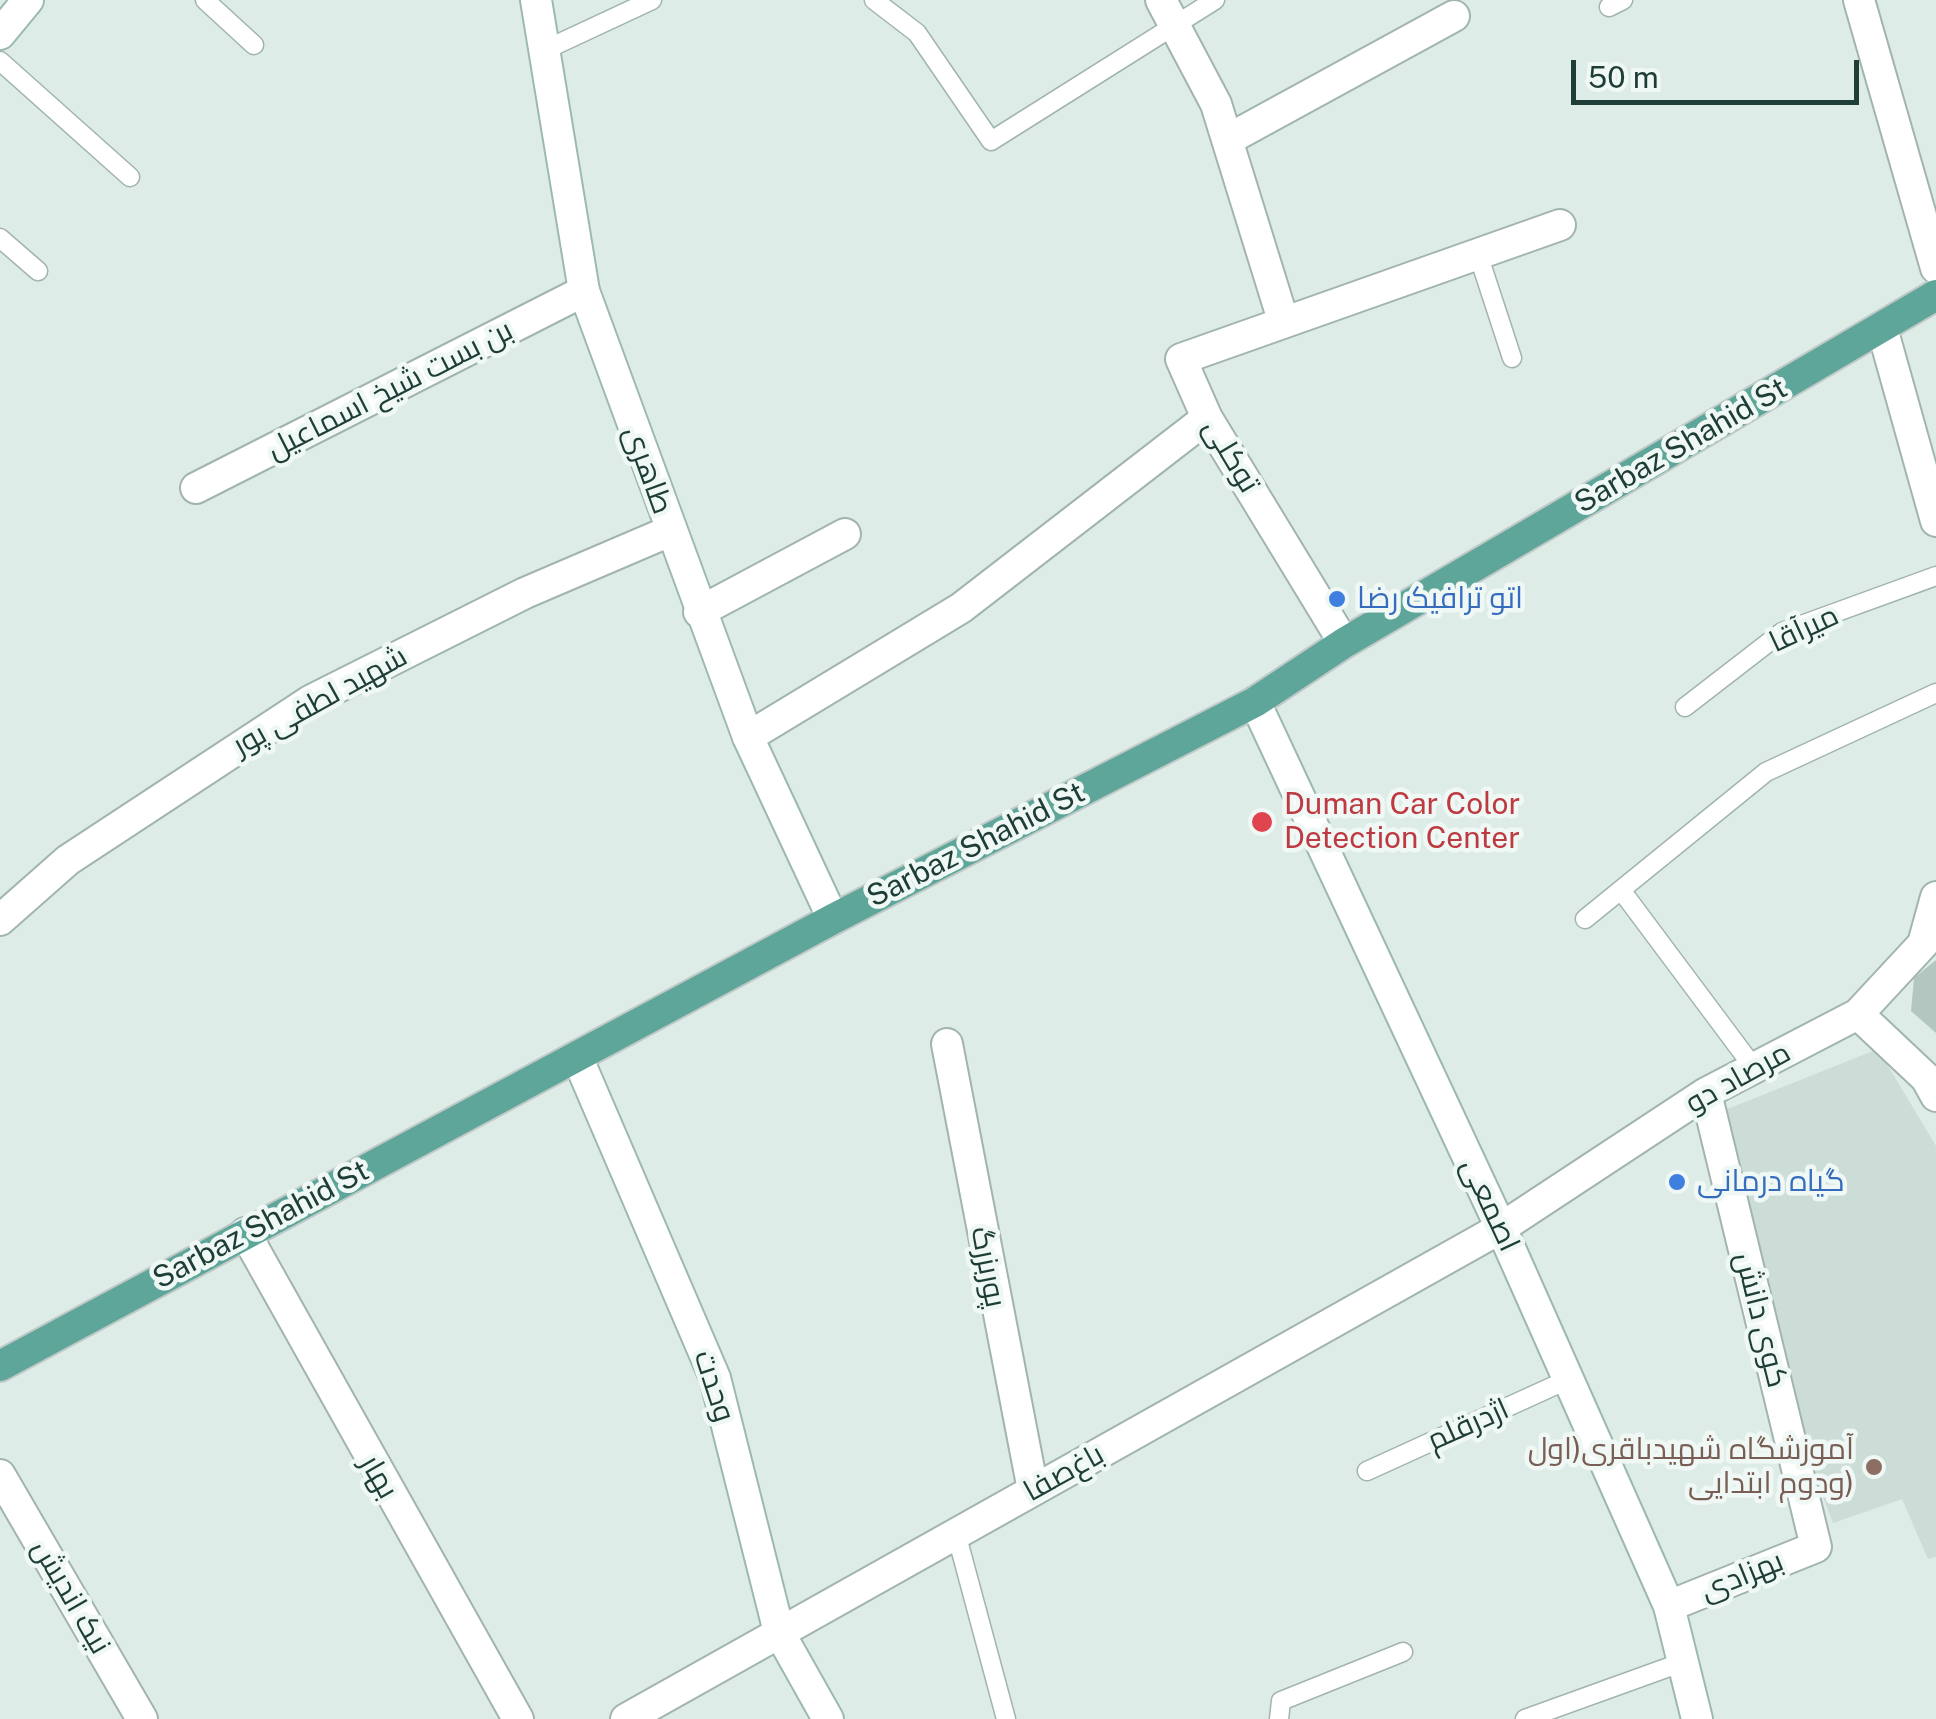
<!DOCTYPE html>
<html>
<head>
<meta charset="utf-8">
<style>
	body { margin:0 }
	#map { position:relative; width:1936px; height:1719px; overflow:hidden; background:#deece7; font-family:"Public Sans",sans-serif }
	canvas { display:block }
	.scale { position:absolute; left:1571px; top:60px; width:288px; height:45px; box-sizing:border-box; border:5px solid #1e3d37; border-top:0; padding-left:12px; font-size:30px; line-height:35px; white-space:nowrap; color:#1e3d37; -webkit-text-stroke:8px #eff8f4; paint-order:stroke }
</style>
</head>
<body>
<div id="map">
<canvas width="1936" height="1719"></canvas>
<div class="scale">50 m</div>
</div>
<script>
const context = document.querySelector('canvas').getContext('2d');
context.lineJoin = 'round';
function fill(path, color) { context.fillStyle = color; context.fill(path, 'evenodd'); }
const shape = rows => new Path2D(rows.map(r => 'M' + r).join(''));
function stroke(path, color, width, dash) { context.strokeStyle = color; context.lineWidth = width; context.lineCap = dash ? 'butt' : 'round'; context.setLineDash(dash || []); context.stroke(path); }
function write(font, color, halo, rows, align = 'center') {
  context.font = font + ' "Public Sans",Cairo,sans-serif'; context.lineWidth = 9; context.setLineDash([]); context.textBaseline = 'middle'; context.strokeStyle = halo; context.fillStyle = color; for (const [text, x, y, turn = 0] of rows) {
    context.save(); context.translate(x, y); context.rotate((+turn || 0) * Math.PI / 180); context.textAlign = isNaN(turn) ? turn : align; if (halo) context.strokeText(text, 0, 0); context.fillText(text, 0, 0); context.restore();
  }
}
const built = shape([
	[1878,1049,1936,1146,1936,1557,1928,1559,1902,1499,1833,1523,1799,1435,1725,1110]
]);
const building = shape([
	[1936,960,1936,1033,1911,1011,1914,978]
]);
const lane = shape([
	[205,0,254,45],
	[874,0,917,33,991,141,1215,0],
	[1609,7,1623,0],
	[547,49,652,0],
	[0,61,130,177],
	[0,238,38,271],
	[1478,254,1512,358],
	[1685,707,1782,632,1936,576],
	[1621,890,1754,1068],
	[1585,919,1766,772,1936,693],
	[1367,1471,1569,1379],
	[956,1533,1006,1719],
	[1279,1719,1281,1701,1403,1652],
	[1525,1719,1683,1662]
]);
const street = shape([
	[1161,0,1216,104,1283,320],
	[1859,0,1936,268],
	[1227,140,1454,16],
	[1882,328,1936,521],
	[196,488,584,291],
	[699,612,845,534],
	[1344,643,1207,418,1181,359,1560,225],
	[748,737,961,608,1207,418],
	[0,920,68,860,310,701,525,593,670,531],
	[1858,1014,1926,1078,1936,1096],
	[947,1044,1033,1490],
	[245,1233,518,1719],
	[0,1475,142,1719],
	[1669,1606,1816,1547,1706,1093],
	[626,1719,1501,1228,1706,1093,1858,1014,1923,944,1936,897]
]);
const secondary = shape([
	[536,0,584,291,748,737,833,919],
	[0,34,28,0],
	[1255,702,1501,1228,1669,1606,1697,1719],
	[578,1059,715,1378,779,1632,828,1719]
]);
const primary = shape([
	[0,1366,833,919,1255,702,1344,643,1936,295]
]);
const markers = [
	[1337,599,10,"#3f7fe0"],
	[1262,822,12,"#e0444e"],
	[1677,1182,10,"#3f7fe0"],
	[1874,1467,10,"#8d6e63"]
];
const streetNames = [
	["بن بست شیخ اسماعیل",390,390,-27],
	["Sarbaz Shahid St",1681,446,-30],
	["توکلی",1231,456,59],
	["طاهری",648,470,70],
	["میرآقا",1804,629,-25],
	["شهید لطفی پور",320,701,-29],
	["Sarbaz Shahid St",976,845,-27],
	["مرصاد دو",1738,1078,-29],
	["اصمعی",1490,1205,65],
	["Sarbaz Shahid St",261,1225,-28],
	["پوربزرگ",988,1267,79],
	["کوی دانش",1761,1320,76],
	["وحدت",714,1386,72],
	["اژدرقلم",1468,1425,-24],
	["باغ‌صفا",1064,1473,-29],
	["بهار",379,1477,60],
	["بهزادی",1742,1576,-22],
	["نیک اندیش",71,1597,60]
];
const shopNames = [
	["اتو ترافیک رضا",1357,599],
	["گیاه درمانی",1697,1182]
];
const healthNames = [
	["Duman Car Color",1284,805],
	["Detection Center",1284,839]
];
const educationNames = [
	["آموزشگاه شهیدباقری(اول",1854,1450],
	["ودوم ابتدایی)",1854,1484]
];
fill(built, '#ccdcd6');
fill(building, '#b3c7c0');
stroke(lane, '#a1b4af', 21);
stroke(street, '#a1b4af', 34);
stroke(secondary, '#9cb9b0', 34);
stroke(primary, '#c0c9c7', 34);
stroke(lane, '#fff', 18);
stroke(street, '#fff', 30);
stroke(secondary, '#fff', 30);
stroke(primary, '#5ea699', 30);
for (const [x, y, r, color] of markers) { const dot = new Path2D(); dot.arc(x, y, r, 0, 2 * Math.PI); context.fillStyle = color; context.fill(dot); stroke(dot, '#eff8f4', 4); }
write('30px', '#1e3d37', '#eff8f4', streetNames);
write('30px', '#366cbe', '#eff8f4', shopNames, 'left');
write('30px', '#be3a42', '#eff8f4', healthNames, 'left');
write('30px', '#785e54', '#eff8f4', educationNames, 'right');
</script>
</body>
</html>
